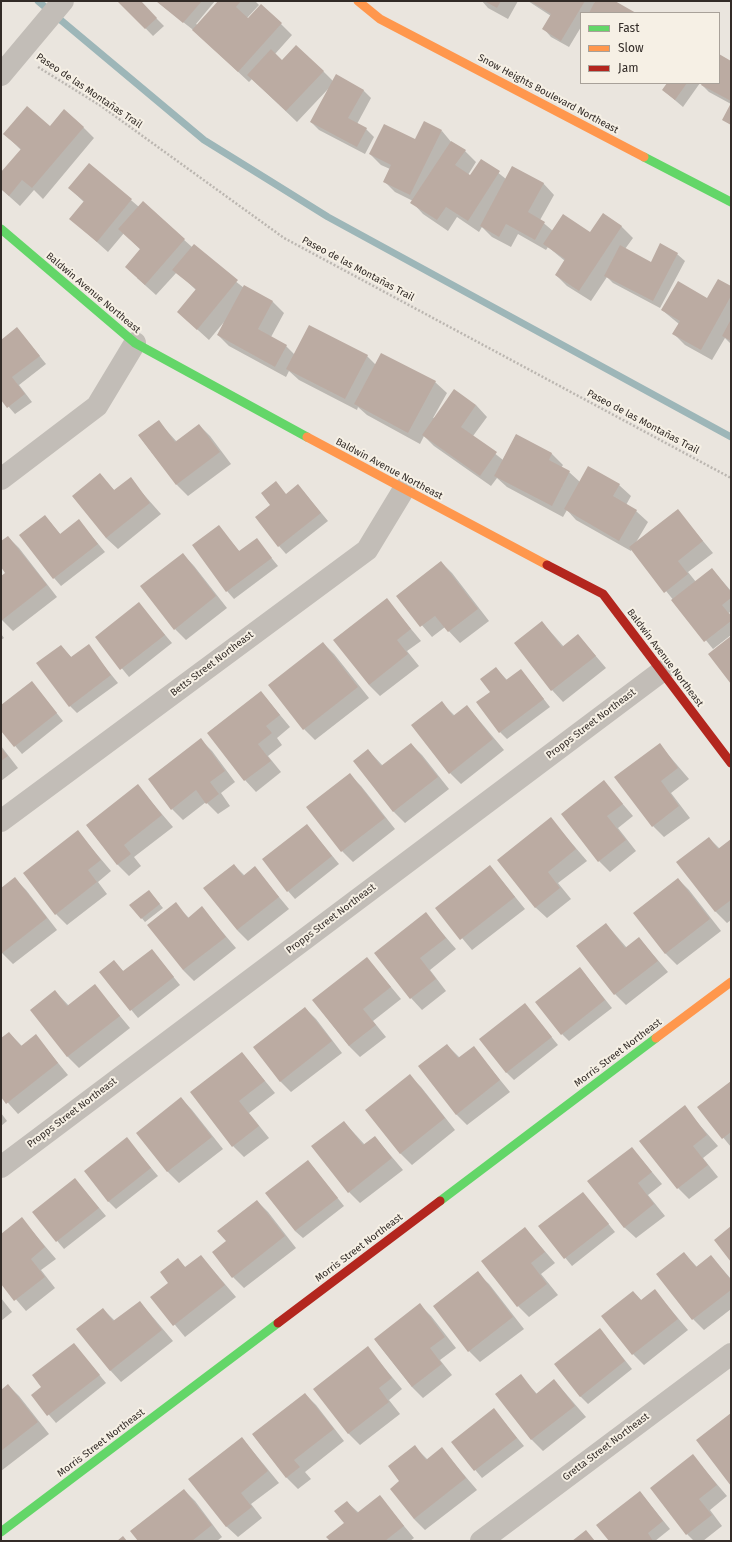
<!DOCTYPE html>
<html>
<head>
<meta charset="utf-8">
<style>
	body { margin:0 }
	#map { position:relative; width:732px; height:1542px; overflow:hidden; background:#eae5de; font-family:"Fira Sans",sans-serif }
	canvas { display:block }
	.frame { position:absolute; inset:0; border:2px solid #322b27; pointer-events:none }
	.legend { position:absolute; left:580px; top:12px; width:140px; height:72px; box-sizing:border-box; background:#f6f0e5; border:1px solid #a8a199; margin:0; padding:5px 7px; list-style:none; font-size:12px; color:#322b27 }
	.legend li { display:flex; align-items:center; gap:8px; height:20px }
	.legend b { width:20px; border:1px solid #a8a199 }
</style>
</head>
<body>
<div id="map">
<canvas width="732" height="1542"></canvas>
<div class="frame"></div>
<ul class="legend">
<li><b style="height:5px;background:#63d668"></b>Fast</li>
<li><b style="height:5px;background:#ff974d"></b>Slow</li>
<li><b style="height:5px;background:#b3261e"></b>Jam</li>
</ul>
</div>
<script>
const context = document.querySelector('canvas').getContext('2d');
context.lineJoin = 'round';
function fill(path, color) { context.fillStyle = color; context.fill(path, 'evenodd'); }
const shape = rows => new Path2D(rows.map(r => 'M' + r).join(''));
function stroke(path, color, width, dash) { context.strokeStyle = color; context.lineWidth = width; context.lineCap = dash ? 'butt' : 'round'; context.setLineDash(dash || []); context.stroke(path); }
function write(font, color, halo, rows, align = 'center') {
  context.font = font + ' "Fira Sans",sans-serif'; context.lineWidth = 4; context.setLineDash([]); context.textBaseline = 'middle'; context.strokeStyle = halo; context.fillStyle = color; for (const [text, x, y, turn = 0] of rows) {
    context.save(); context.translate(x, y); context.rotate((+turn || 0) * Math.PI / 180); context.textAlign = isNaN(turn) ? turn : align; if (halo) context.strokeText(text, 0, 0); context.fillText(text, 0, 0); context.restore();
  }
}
const shadow = shape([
	[119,1,139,1,164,26,153,36],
	[156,1,215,1,196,24,198,25,219,1,255,1,259,5,247,18,281,24,292,35,275,54,282,61,323,71,333,81,363,90,371,98,357,124,366,129,374,137,365,154,319,130,311,122,329,88,297,122,252,79,249,82,192,29],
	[482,1,518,1,508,19,488,8],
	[528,1,593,1,595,3,597,1,613,1,634,13,581,13,581,27,569,47,551,37,544,29,551,16],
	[719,55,731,62,731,104,709,92,702,85,703,83,719,83],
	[668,83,700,83,683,107,663,90],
	[50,127,83,127,94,138,43,199,34,190,20,206,1,189,1,174,21,150,5,134],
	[442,131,452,143,465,151,476,162,468,175,471,177,482,160,506,179,543,183,554,195,540,220,553,231,590,233,621,226,633,238,625,249,651,263,677,254,685,261,660,308,613,283,607,277,591,301,567,286,556,275,565,261,548,247,546,250,518,234,511,247,492,237,482,227,479,232,457,217,448,231,423,214,412,202,413,201,395,192,384,181,390,169,381,165,370,154,415,141],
	[89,164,139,207,143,203,192,247,244,288,244,286,273,302,284,313,271,337,286,346,295,355,367,356,376,365,435,382,447,393,433,418,476,405,487,417,473,436,503,460,516,435,552,454,563,465,561,468,569,472,580,482,589,467,619,485,631,496,626,505,636,511,648,522,635,544,678,511,713,553,688,572,696,582,712,569,731,591,731,611,729,613,731,615,731,635,713,649,632,549,631,551,576,520,567,510,563,517,507,487,497,478,491,486,434,446,424,436,420,444,367,415,358,407,357,410,299,380,289,371,286,377,229,346,218,335,224,322,209,340,178,312,196,290,177,272,156,295,137,278,141,250,124,233,108,252,71,219,84,202,69,188],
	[731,288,731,344,725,338,712,360,685,345,674,334,679,324,662,310,708,299],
	[17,328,46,364,19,385,32,402,15,414,1,398,1,341],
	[158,421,177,442,199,425,210,436,231,464,188,496,177,485,139,436],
	[100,475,115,491,130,479,161,514,118,549,106,538],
	[298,485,328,521,286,554,279,546,286,495],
	[45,516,61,535,79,521,105,552,61,586,54,578],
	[219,527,240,552,257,540,278,566,234,599,227,591],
	[8,537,19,548,57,597,13,631,1,619,1,577,6,573,1,566,1,542],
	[183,554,194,566,227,608,186,640,175,629],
	[441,562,452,573,489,621,460,643,445,627,432,637,397,596],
	[387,600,421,641,407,651,419,666,380,696,369,685],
	[139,604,172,643,129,677,96,637],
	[542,622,564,647,578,635,606,668,563,702,552,690,515,643],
	[1,634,4,638,1,640],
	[323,643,334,654,369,698,315,740,304,729],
	[61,646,72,658,88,646,118,683,77,713,70,706],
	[496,668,507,680,521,670,550,707,507,739,500,732,491,692],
	[32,682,63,721,22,754,1,729,1,706],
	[261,692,290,727,277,738,282,745,268,756,281,772,256,792,245,780,208,733],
	[442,703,455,716,467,706,504,750,461,784,450,773],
	[201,740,212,751,235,782,221,793,230,806,218,814,206,802,183,820,172,809],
	[411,744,422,755,449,789,405,823,394,812,354,761,368,750,383,766],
	[660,745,689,779,671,793,690,818,664,837,653,826],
	[1,746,18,768,1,781],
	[350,775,361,786,395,829,353,862,342,851],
	[604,782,633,816,618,828,636,851,610,872,599,861],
	[138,786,173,827,134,857,141,866,129,876,118,865,87,826],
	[551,819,587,861,558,883,571,899,547,918,535,907],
	[307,825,339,864,295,899,288,891],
	[78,832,111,871,98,882,107,894,67,925,56,914],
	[709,838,720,849,731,840,731,920,727,923,716,912,678,862],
	[234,865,245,876,255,868,289,909,248,941,237,930],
	[490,866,525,909,472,950,437,908],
	[15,879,26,890,57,930,13,964,1,952,1,890],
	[678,879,689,890,721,931,677,965,666,954,634,913],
	[152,895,163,908,145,922,131,905],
	[175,904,189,918,202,908,236,948,194,981,183,970],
	[426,914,456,949,430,970,446,991,422,1010,411,998,376,953],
	[606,924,627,948,639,938,668,972,626,1005,615,994],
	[152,950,180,985,138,1018,100,972,114,961,124,972],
	[367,958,401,999,373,1021,386,1037,360,1057,349,1046,313,1000],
	[580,968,612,1008,569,1041,562,1034],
	[95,986,130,1028,79,1068,68,1057,31,1010,55,991,69,1006],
	[525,1004,558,1045,514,1080,506,1072],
	[305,1008,316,1019,342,1053,291,1092,280,1081],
	[9,1033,22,1046,36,1036,68,1075,18,1114,1,1095,1,1039],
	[447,1045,460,1058,474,1048,510,1092,467,1125,456,1114],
	[242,1053,275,1093,249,1113,269,1138,244,1157,233,1146],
	[410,1076,421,1087,455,1130,412,1165,400,1153],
	[731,1082,731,1147,698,1107],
	[181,1098,192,1110,223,1149,179,1183,168,1172,137,1133],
	[684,1107,718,1146,703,1158,718,1177,689,1199,678,1188],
	[1,1113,7,1121,1,1126],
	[344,1122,365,1145,375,1137,403,1170,360,1203,349,1192],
	[127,1139,158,1176,116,1209,108,1201],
	[632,1148,662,1184,648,1195,665,1216,636,1238,624,1227],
	[308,1161,344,1206,303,1238,295,1231],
	[75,1179,106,1216,64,1249,33,1212],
	[583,1193,615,1232,572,1266,540,1227],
	[257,1201,268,1212,296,1248,244,1288,233,1277,227,1242],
	[22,1219,56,1259,41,1270,55,1288,26,1311,1,1282,1,1235],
	[525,1228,555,1263,541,1274,558,1295,529,1317,518,1306,483,1261],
	[684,1253,697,1267,711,1256,731,1279,731,1309,704,1330,693,1319,658,1274],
	[201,1256,236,1297,185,1337,152,1297,170,1283,178,1260,186,1268],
	[477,1273,489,1284,524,1329,480,1362,469,1351,434,1306],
	[655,1291,688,1330,644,1365,633,1354,633,1292,642,1301],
	[1,1298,12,1312,1,1321],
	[140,1302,173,1341,121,1382,110,1370,103,1309,115,1321],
	[420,1305,431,1316,456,1348,440,1360,452,1375,423,1398,412,1387,375,1340],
	[600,1329,632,1369,588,1404,580,1396],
	[74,1344,106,1383,56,1423,32,1395,42,1387],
	[368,1348,402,1389,389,1400,400,1414,360,1445,349,1434,314,1389],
	[520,1375,537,1394,554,1380,586,1417,543,1451,532,1440,496,1394],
	[8,1385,19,1396,49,1434,1,1471,1,1391],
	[305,1394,316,1405,344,1441,305,1472,311,1479,298,1489,287,1478,253,1435],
	[494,1410,524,1446,482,1478,452,1442],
	[242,1438,279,1483,251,1504,262,1518,238,1537,226,1526],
	[415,1447,428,1460,442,1449,477,1490,425,1530,414,1519,401,1481],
	[693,1456,727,1496,710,1510,722,1526,703,1541,694,1541,687,1534],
	[184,1490,195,1501,222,1537,217,1541,140,1541],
	[640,1492,670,1529,655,1541,610,1541],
	[380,1497,414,1538,410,1541,331,1541,345,1524,347,1502,359,1513]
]);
const stream = shape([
	[38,1,204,140,267,179,328,217,731,437]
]);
const building = shape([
	[117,1,141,1,157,18,145,29],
	[156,1,202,1,183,23],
	[218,1,241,1,236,7,248,18,261,4,282,23,238,72,192,30],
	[484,1,501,1,497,8],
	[530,1,585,1,561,41,542,29,551,14],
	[595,1,615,1,636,13,589,13],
	[296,45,324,71,286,111,247,75,271,49,282,60],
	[719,54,731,61,731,101,701,85,702,83,719,83],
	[336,74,364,90,348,118,367,128,357,147,310,122],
	[667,83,687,83,675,100,662,90],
	[731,103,731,125,722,120],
	[27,106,50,126,64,109,84,127,32,188,22,180,9,196,1,189,1,172,21,149,3,134],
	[424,121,442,130,410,195,383,182,391,165,369,154,384,124,415,139],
	[451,141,466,150,455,165,470,175,481,159,500,171,468,221,446,207,437,220,410,203],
	[89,163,132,199,97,242,69,219,84,201,68,188],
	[512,166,544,183,528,212,545,222,535,240,506,224,499,237,480,226],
	[143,201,185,239,145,285,125,267,140,249,118,229],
	[603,213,622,226,579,291,555,275,565,259,543,244,563,214,590,232],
	[660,243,678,253,653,301,604,276,620,245,651,262],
	[194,244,238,280,197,330,177,312,196,289,172,270],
	[718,279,731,286,731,296,701,350,672,334,680,321,661,310,678,281,707,298],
	[244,285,273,301,258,329,287,345,275,367,217,335],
	[731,319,731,341,722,336],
	[309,325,368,355,345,399,286,369],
	[17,327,40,356,12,377,25,394,7,408,1,400,1,340],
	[381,353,436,381,408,433,354,404],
	[454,389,476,405,461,427,497,452,480,476,422,435],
	[159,420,175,442,199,424,220,452,176,485,138,435],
	[516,434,552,453,549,460,570,471,552,506,494,476],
	[588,466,620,484,613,496,637,510,619,541,564,509],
	[100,473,114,490,131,477,150,503,106,538,72,496],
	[276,481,286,494,298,484,321,513,278,547,255,517,270,505,261,493],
	[678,509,703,541,678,561,688,574,664,593,629,547],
	[45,515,60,534,79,519,98,544,53,579,19,535],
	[219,525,239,551,257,538,272,558,226,592,192,545],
	[8,536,47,585,1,621,1,576,5,573,1,567,1,541],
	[183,553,216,596,174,630,140,586],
	[441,561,478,609,448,632,435,616,420,627,396,596],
	[712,568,731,592,731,598,722,605,731,616,731,621,704,642,671,600],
	[387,598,411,629,397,640,408,654,369,685,333,640],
	[139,602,165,635,120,670,95,637],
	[542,621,562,647,578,634,596,656,551,691,514,643],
	[731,636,731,684,708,654],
	[323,642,358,687,303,730,268,685],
	[89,644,111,675,69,707,36,663,61,645,71,657],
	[496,667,506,680,521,669,544,699,499,733,476,702,490,692,480,679],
	[32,681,57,713,14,747,1,731,1,705],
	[261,691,280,715,266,726,272,733,258,744,271,761,244,781,207,733],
	[442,701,453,716,467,705,493,739,449,774,411,725],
	[201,738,225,771,210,782,219,794,206,804,196,790,171,810,148,779],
	[411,743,438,777,393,812,353,761,368,749,381,766],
	[660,743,678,768,661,781,679,806,652,827,614,777],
	[1,748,8,756,1,761],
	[350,773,385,818,341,852,306,807],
	[604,780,623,804,607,816,626,840,598,862,561,814],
	[138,784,162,815,124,845,131,854,117,865,86,825],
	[551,817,576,849,548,872,560,888,535,908,497,860],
	[307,824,332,856,287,892,262,859],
	[78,830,101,860,88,870,97,882,55,915,23,873],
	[709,837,718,849,731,839,731,900,715,912,676,862],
	[234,864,243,876,255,866,279,897,237,930,203,888],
	[490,865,515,897,460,940,435,908],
	[15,877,47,918,1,954,1,888],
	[678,878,710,919,665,954,633,913],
	[149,890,160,904,141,919,129,905],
	[176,902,188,918,202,906,226,937,183,970,147,925],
	[426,912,446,938,420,958,436,979,410,999,374,953],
	[606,923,625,948,639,937,658,961,614,995,576,946],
	[152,949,174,977,130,1011,99,972,114,960,123,971],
	[367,957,391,987,363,1009,376,1025,349,1046,312,1000],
	[580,967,605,1000,561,1035,535,1002],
	[95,984,120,1016,67,1057,30,1010,55,990,67,1006],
	[525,1003,552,1037,506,1073,479,1039],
	[305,1007,332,1041,280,1082,253,1047],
	[9,1032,21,1046,36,1034,58,1063,6,1104,1,1097,1,1038],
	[447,1044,458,1058,474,1046,500,1080,456,1115,418,1066],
	[242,1052,265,1081,239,1101,259,1126,232,1147,190,1092],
	[410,1074,445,1118,400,1154,365,1110],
	[731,1081,731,1132,722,1139,697,1107],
	[181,1097,212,1137,167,1172,136,1133],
	[685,1105,707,1135,693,1146,708,1165,677,1189,639,1141],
	[344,1121,363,1145,375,1136,392,1158,348,1193,311,1146],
	[127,1137,151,1168,108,1202,84,1171],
	[632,1147,652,1172,638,1183,654,1204,624,1228,587,1181],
	[308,1160,338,1198,295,1231,265,1193],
	[75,1178,99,1208,56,1242,32,1212],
	[583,1192,609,1224,564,1259,538,1226],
	[257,1200,285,1236,232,1278,212,1252,226,1241,217,1231],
	[22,1217,45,1247,31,1259,45,1277,14,1301,1,1284,1,1234],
	[731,1226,731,1262,714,1240],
	[525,1227,545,1252,531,1263,547,1284,517,1307,481,1261],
	[684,1252,696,1267,711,1255,731,1280,731,1290,692,1320,656,1274],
	[201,1255,225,1285,173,1326,150,1297,168,1283,160,1272,178,1258,185,1267],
	[478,1271,513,1317,468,1352,433,1306],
	[655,1289,678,1319,632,1355,601,1316,633,1291,641,1300],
	[140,1301,162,1330,110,1371,76,1329,103,1308,113,1321],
	[420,1303,445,1337,430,1348,442,1364,412,1387,374,1339],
	[600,1328,625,1361,580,1397,554,1364],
	[74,1343,100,1375,47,1416,31,1395,41,1387,32,1375],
	[368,1346,392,1378,379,1388,389,1402,348,1434,313,1389],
	[521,1374,536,1394,554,1379,575,1406,531,1440,495,1394],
	[8,1384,38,1422,1,1451,1,1390],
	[305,1393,334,1429,294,1460,300,1467,286,1478,252,1434],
	[494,1408,517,1438,474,1471,451,1442],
	[731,1413,731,1486,696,1440],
	[242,1437,268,1471,241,1493,252,1507,226,1527,188,1479],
	[415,1445,426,1460,442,1447,466,1478,414,1519,390,1489,399,1481,388,1466],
	[693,1454,717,1485,699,1499,712,1515,686,1535,650,1488],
	[184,1489,212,1525,192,1541,138,1541,130,1531],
	[640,1491,663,1521,648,1533,653,1541,609,1541,596,1525],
	[380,1495,404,1526,385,1541,330,1541,326,1537,344,1523,334,1511,347,1501,357,1513],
	[586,1530,595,1541,572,1541],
	[123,1536,127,1541,117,1541]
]);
const path = shape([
	[38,67,101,106,284,238,731,478]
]);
const street = shape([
	[1,75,63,1],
	[1,479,97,406,135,343],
	[1,821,367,550,404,489],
	[1,1167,662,671],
	[481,1541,731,1354]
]);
const fast = shape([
	[644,157,731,202],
	[1,229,135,343,307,437],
	[440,1201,656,1038],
	[1,1532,278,1323]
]);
const slow = shape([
	[358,1,380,19,644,157],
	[307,437,547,565],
	[656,1038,731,982]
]);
const jam = shape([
	[547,565,603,594,731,763],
	[278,1323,440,1201]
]);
const streetNames = [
	["Paseo de las Montañas Trail",89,91,34],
	["Snow Heights Boulevard Northeast",548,94,28],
	["Paseo de las Montañas Trail",358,269,28],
	["Baldwin Avenue Northeast",93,293,40],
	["Paseo de las Montañas Trail",643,422,28],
	["Baldwin Avenue Northeast",389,469,28],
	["Baldwin Avenue Northeast",665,658,53],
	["Betts Street Northeast",212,664,-37],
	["Propps Street Northeast",591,724,-37],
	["Propps Street Northeast",331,919,-37],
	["Morris Street Northeast",618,1053,-37],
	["Propps Street Northeast",72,1113,-37],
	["Morris Street Northeast",359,1248,-37],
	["Morris Street Northeast",101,1443,-37],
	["Gretta Street Northeast",606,1447,-37]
];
fill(shadow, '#0003');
stroke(stream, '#9db6b8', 7);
fill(building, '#bbaba2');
stroke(path, '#bbb6b0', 2.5, [2, 2]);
stroke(street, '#c2bdb7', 22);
stroke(fast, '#63d668', 9);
stroke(slow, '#ff974d', 9);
stroke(jam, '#b3261e', 9);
write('10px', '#322b27', '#f6f0e5', streetNames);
</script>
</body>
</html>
